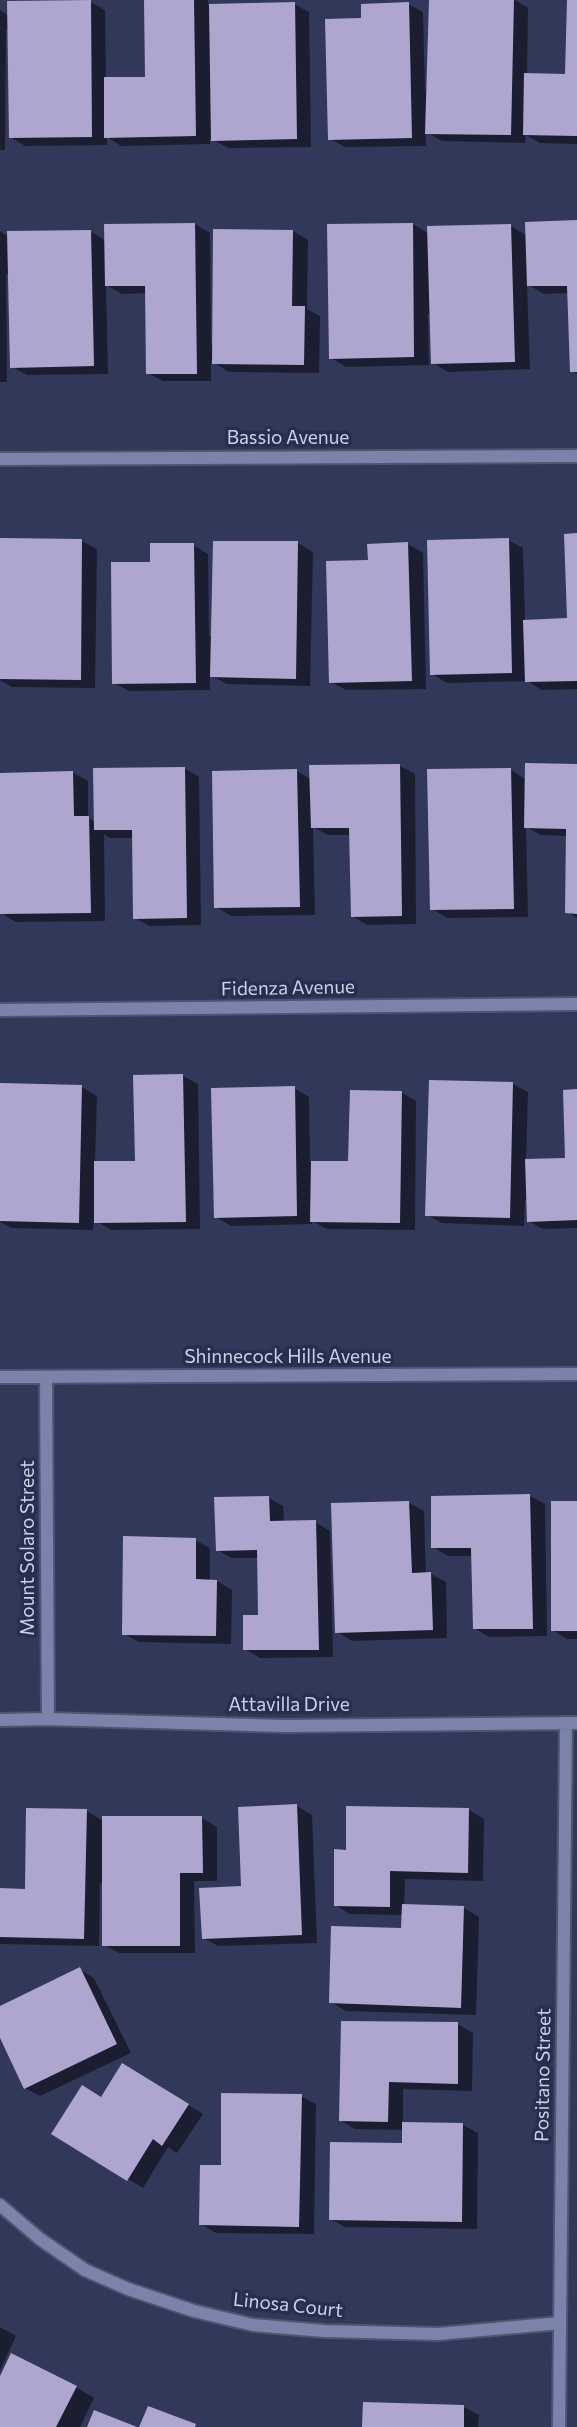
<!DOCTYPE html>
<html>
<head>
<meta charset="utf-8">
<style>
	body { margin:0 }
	canvas { display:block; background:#31385a }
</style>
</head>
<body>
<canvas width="577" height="2427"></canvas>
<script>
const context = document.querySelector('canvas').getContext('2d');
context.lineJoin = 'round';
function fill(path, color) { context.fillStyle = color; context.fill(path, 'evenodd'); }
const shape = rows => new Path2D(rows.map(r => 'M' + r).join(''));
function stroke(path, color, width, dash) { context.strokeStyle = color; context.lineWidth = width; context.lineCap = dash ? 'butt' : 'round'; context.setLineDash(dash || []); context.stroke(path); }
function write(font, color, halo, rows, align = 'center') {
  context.font = font + ' Commissioner,sans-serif'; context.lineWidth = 7; context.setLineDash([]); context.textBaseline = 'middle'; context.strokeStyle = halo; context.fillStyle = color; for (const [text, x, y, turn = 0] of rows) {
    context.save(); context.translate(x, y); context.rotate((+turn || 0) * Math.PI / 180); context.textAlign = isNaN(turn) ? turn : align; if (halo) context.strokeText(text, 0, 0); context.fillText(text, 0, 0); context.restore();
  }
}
const shadow = shape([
	[146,0,208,0,208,5,294,4,309,12,311,147,228,148,210,138,210,144,121,146,107,137,107,145,25,146,10,137,9,29,6,29,5,150,0,150,0,10,9,16,90,2,105,10,106,79,147,79],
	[430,0,515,0,528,8,527,75,567,76,568,0,577,0,577,144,540,143,526,135,525,143,442,141,426,132,426,146,345,147,330,139,363,20,408,4,423,12,425,89,428,89],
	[577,222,577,374,572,371,569,293,544,294,527,284,530,369,448,372,433,363,432,314,428,314,429,365,346,367,331,358,413,224,429,234,511,226,527,236],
	[195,224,210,233,211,344,214,344,293,231,308,240,307,309,320,316,319,373,229,372,211,361,211,381,163,381,148,373,147,293,122,294,106,285,108,374,27,375,12,367,10,273,6,274,7,382,0,382,0,231,9,237,90,231,106,241],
	[577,535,577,689,542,690,527,681,447,683,432,674,508,540,523,548,525,622,569,620],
	[0,540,82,541,97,549,95,688,12,687,0,680],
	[298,543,313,552,310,686,227,684,210,675,210,690,129,691,114,683,152,564,193,545,208,554,209,636,213,636],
	[408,544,423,553,426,689,346,690,331,682,369,561],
	[400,766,415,774,416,924,367,925,352,916,351,835,328,835,313,827,315,915,231,916,216,907,297,771,312,780],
	[577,766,577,918,567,912,568,836,541,835,526,827,528,917,447,918,432,909,511,770,527,780],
	[184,768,199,777,201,925,150,926,135,918,134,838,110,838,104,834,105,921,16,922,1,913,0,775,73,773,88,781,88,818,95,822],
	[183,1076,198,1084,200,1229,111,1230,94,1220,93,1230,12,1228,0,1222,0,1085,82,1087,97,1096,95,1163,137,1162],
	[513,1084,528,1092,526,1161,567,1160,577,1091,577,1228,543,1229,528,1221,528,1200,525,1200,524,1226,442,1223,427,1215],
	[294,1088,309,1097,310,1162,350,1163,401,1092,416,1101,415,1230,327,1229,312,1221,312,1224,231,1226,216,1217],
	[530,1496,545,1504,547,1636,489,1637,474,1628,473,1556,448,1556,433,1547],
	[269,1498,283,1506,284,1523,315,1522,330,1531,333,1657,260,1658,245,1649,259,1617,259,1558,232,1558,217,1550],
	[409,1503,424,1511,426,1574,431,1574,446,1582,447,1638,352,1641,337,1632],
	[577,1503,577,1639,567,1639,552,1630],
	[195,1540,210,1548,210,1581,217,1581,232,1590,231,1644,139,1642,124,1634],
	[297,1806,312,1815,317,1943,218,1946,203,1938,243,1888],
	[469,1810,484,1819,483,1881,405,1879,404,1906,464,1908,479,1917,476,2015,346,2011,331,2002,403,1930,403,1915,350,1914,335,1905,347,1851],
	[87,1811,103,1821,202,1818,217,1827,217,1881,194,1881,195,1953,119,1953,104,1945,104,1883,100,1883,99,1946,0,1944,0,1890,27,1891],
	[79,1969,94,1978,131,2053,40,2096,25,2088,0,2034,0,2008],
	[458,2024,473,2033,472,2091,403,2089,403,2124,463,2125,478,2133,477,2229,345,2227,330,2219,404,2145,404,2130,355,2129,340,2120],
	[137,2073,203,2114,177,2153,168,2147,143,2188,54,2134],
	[301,2096,316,2104,314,2234,216,2233,201,2224,222,2166],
	[0,2327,16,2336,0,2371],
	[0,2380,76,2387,94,2398,80,2427,0,2427],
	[464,2407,479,2415,478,2427,364,2427]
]);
const building = shape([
	[91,0,92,137,9,138,7,1],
	[144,0,194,0,196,136,104,138,104,77,145,77],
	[429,0,514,0,511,135,425,134],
	[567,0,577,0,577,136,523,135,524,73,565,74],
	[295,2,297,139,211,141,209,4],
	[409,2,412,138,328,140,325,19,361,18,361,4],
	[577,220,577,372,570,372,567,286,527,286,525,222],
	[195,223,197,374,146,374,145,286,105,286,104,224],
	[413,223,414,357,329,359,327,224],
	[511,224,515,362,431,364,427,226],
	[213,229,293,230,292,306,305,306,304,365,212,364],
	[91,230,94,366,10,368,7,231],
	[577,533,577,681,525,682,523,620,567,618,564,534],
	[0,538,82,539,81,680,0,679],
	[509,538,512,673,430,675,427,540],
	[213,541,298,541,296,679,210,677],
	[408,542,412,681,329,683,326,561,368,560,367,544],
	[150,543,194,543,196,683,112,684,111,562,150,562],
	[525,763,577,764,577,914,565,913,566,829,524,828],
	[400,764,402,916,351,917,349,828,311,828,309,765],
	[185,767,187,918,133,919,132,830,94,830,93,768],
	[511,768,514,909,430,910,427,769],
	[297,769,300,907,214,908,212,771],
	[73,771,74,816,89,816,91,913,0,914,0,773],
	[183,1074,186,1222,94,1223,94,1161,135,1161,133,1075],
	[429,1080,513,1082,510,1218,425,1216],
	[0,1083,82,1085,79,1223,0,1221],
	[295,1086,297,1216,214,1218,211,1088],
	[577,1089,577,1220,527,1222,525,1159,565,1158,563,1090],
	[350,1090,402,1091,400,1223,310,1222,311,1161,348,1161],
	[530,1494,533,1629,473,1629,471,1548,431,1548,431,1496],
	[269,1496,270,1521,316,1520,319,1650,243,1650,243,1615,258,1615,257,1550,216,1551,214,1497],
	[409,1501,412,1573,431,1572,433,1630,335,1633,331,1503],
	[551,1501,577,1501,577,1631,551,1631],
	[123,1536,196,1538,196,1579,217,1580,216,1636,122,1635],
	[297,1804,302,1935,202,1939,199,1888,241,1886,238,1807],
	[346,1806,469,1808,468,1873,390,1871,390,1907,334,1906,334,1849,346,1850],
	[26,1808,87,1809,84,1939,0,1937,0,1888,25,1889],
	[102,1816,202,1816,203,1873,180,1873,180,1946,102,1946],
	[402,1904,464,1906,461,2008,329,2003,331,1926,401,1928],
	[80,1967,117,2044,24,2089,0,2038,0,2006],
	[341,2021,458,2022,458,2084,389,2082,388,2122,339,2121],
	[122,2063,189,2104,162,2146,153,2139,127,2181,51,2134,82,2085,101,2097],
	[221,2093,302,2094,299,2227,199,2225,200,2165,221,2165],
	[402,2122,463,2123,462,2222,329,2220,330,2142,402,2143],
	[11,2353,77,2386,56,2427,0,2427,0,2376],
	[363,2402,464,2405,464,2427,362,2427],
	[148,2406,196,2424,195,2427,139,2427],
	[94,2410,137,2427,87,2427]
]);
const minor = shape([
	[0,459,577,456],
	[0,1010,577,1004],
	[0,1377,577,1374],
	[46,1377,48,1719],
	[0,1720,48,1719,284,1726,577,1723],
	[0,2205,40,2239,85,2270,128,2289,194,2311,253,2325,324,2331,438,2334,560,2323],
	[559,2427,566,1723]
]);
const streetNames = [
	["Bassio Avenue",288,438],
	["Fidenza Avenue",288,988,-1],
	["Shinnecock Hills Avenue",288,1357],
	["Mount Solaro Street",28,1548,-90],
	["Attavilla Drive",289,1705],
	["Positano Street",543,2075,-89],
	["Linosa Court",288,2305,6]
];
fill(shadow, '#0007');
fill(building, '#afa6d0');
stroke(minor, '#4f5470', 16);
stroke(minor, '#7a83aa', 12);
write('19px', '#cbd1e6', '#282e4f', streetNames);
</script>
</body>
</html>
